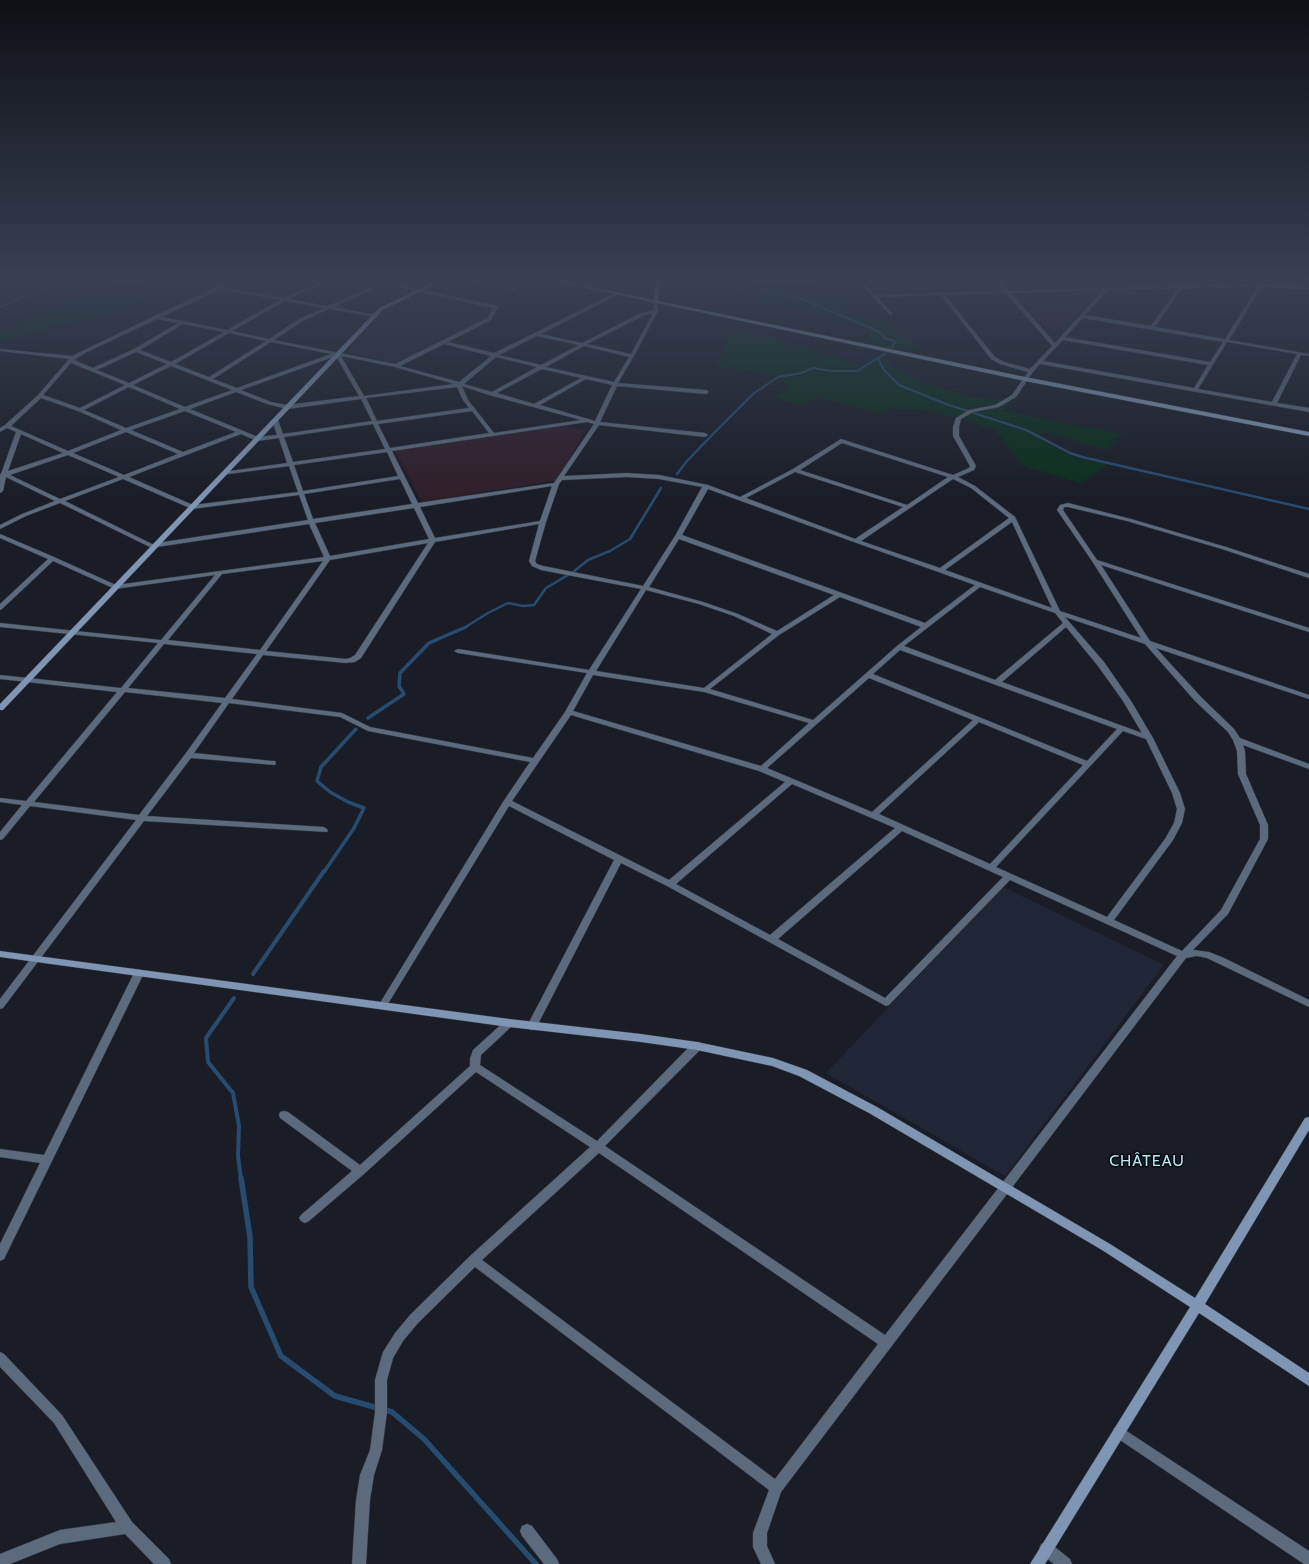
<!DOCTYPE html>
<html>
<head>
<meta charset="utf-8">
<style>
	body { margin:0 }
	canvas { display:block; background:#1a1d26 }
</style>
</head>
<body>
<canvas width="1309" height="1564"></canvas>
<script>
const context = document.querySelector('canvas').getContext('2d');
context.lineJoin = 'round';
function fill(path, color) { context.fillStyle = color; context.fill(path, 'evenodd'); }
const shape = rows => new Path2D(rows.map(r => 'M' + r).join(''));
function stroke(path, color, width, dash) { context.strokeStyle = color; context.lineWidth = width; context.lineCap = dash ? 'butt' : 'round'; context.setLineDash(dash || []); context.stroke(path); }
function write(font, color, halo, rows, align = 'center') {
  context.font = font + ' Cabin,sans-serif'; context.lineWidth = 3; context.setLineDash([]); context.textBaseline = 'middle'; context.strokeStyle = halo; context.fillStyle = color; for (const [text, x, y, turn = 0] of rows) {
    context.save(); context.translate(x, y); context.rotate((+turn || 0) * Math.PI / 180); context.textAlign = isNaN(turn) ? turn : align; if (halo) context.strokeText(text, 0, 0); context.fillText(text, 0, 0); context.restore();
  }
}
const built = shape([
	[423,293,491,308,485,318,394,364,346,352,386,310],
	[1003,887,1164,965,1005,1176,826,1073]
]);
const education = shape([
	[1095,291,1083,310,1059,329,1046,329,1012,293],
	[566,426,585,430,558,480,422,502,395,451]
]);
const green = shape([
	[116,280,147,280,151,293,117,312,57,325,0,343,0,333],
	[747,280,809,280,832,298,843,297,849,301,845,302,855,315,874,318,909,339,918,350,878,346,868,336,872,330,805,310,758,302,763,299,733,292,730,286,748,286],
	[738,331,826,353,846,361,861,364,878,355,886,359,894,367,918,381,969,397,1013,401,1003,411,1122,434,1107,450,1049,433,1039,433,1043,441,1073,457,1107,465,1080,483,1023,466,995,429,932,411,892,408,880,414,818,397,801,405,772,397,789,388,776,374,717,367,729,334]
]);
const streamFar4 = shape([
	[770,280,770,288,763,289,773,294,797,297,871,328,881,333,885,338,894,341,895,343,892,347],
	[0,307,64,280],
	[878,358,884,370,899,385,946,404,1026,430,1034,434],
	[713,434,753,394,778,377,801,373,813,368,832,371,857,371,886,353]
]);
const streamFar3 = shape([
	[1032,433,1070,453,1082,457,1309,509],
	[677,474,687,461,714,433],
	[464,628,488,613,508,603,523,606,534,605,546,588,573,572,588,560,610,551,630,539,661,488]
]);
const streamFar2 = shape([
	[368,718,404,694,399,686,400,673,429,643,466,627],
	[324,872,354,828,364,808,348,802,330,792,317,781,321,767,356,729]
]);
const streamFar1 = shape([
	[253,974,324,871],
	[234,998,206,1038,208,1062,233,1093,239,1126,238,1156,241,1179]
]);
const stream = shape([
	[241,1178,250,1237,251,1287,281,1356,335,1396,392,1412,424,1439,536,1564]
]);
const street = shape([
	[233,280,238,280,224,288,284,298,325,280,330,280,289,299,328,306,380,283,368,280,376,280,498,306,498,307,491,320,448,342,494,353,615,293,619,294,541,334,582,343,641,313,654,310,654,302,658,301,658,311,634,356,618,383,706,390,709,392,706,394,617,386,600,422,705,433,708,435,705,437,599,425,564,476,627,473,659,475,708,485,740,497,793,469,841,439,953,475,969,468,970,466,953,436,953,427,956,418,969,410,995,405,1012,395,1028,372,1000,364,991,359,941,295,877,297,892,313,892,315,890,315,857,280,861,280,875,295,1004,291,995,280,999,280,1009,291,1110,288,1103,280,1107,280,1115,287,1242,284,1272,284,1309,287,1309,289,1262,286,1229,340,1309,354,1309,356,1301,355,1277,403,1309,408,1309,412,1040,364,1033,372,1016,397,999,407,973,412,961,419,959,427,959,436,976,466,974,470,958,477,975,486,1015,517,1060,611,1141,638,1092,561,1057,510,1060,505,1068,503,1131,519,1226,547,1309,574,1309,578,1222,549,1127,521,1068,507,1064,507,1063,510,1097,560,1309,628,1309,632,1101,565,1150,641,1309,695,1309,699,1156,648,1201,697,1234,729,1240,738,1309,764,1309,769,1243,745,1245,751,1246,774,1268,825,1268,839,1228,914,1193,950,1209,952,1224,958,1309,1000,1309,1007,1207,958,1197,956,1186,958,781,1492,767,1533,767,1546,775,1564,761,1564,753,1547,753,1533,769,1490,475,1267,418,1323,403,1341,393,1358,387,1380,387,1412,382,1450,374,1475,370,1500,366,1564,352,1564,356,1500,360,1475,370,1450,375,1412,375,1380,383,1352,395,1333,410,1315,470,1256,590,1147,476,1072,364,1174,309,1221,305,1223,301,1221,299,1218,301,1215,352,1171,280,1118,279,1115,280,1112,284,1111,288,1112,360,1165,470,1066,470,1059,473,1050,506,1020,509,1019,512,1020,514,1023,512,1026,481,1055,480,1065,597,1141,693,1043,697,1042,701,1043,702,1046,701,1049,605,1146,885,1335,1177,956,1010,880,889,1005,886,1006,667,886,621,863,537,1026,535,1029,532,1030,529,1029,527,1026,614,860,509,806,386,1007,383,1008,380,1007,378,1005,380,1003,503,802,530,762,368,731,340,717,229,703,194,753,272,761,275,761,276,763,275,765,191,758,147,816,324,827,328,830,327,832,144,821,3,1008,0,1009,0,999,136,820,30,806,3,839,0,840,0,832,22,805,0,802,0,798,26,801,117,692,0,679,0,675,121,688,158,643,0,627,0,623,161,640,215,575,115,589,53,561,2,609,0,610,0,604,48,559,0,538,0,534,54,557,116,585,324,557,309,524,157,547,154,549,60,503,26,516,0,529,0,525,22,514,55,501,6,477,3,491,0,493,0,474,1,474,16,432,7,428,0,432,0,428,5,425,38,395,69,359,0,351,0,349,72,356,154,316,233,280],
	[384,284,493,308,487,318,395,364,274,340,303,321,329,309,377,317,377,316,375,315,334,307,384,284],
	[1258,286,1225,339,1155,327,1182,288,1258,286],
	[1178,288,1151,326,1085,315,1108,290,1178,288],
	[220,289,280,300,227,330,162,317,220,289],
	[1103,290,1055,343,1011,293,1103,290],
	[1006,293,1052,346,1030,369,1004,362,995,357,945,295,1006,293],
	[285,301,324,308,299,319,269,339,232,331,285,301],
	[653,313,631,354,587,344,645,315,653,313],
	[1083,318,1223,342,1210,362,1065,337,1083,318],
	[157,319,178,323,134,349,93,368,74,360,87,352,157,319],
	[183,324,224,332,171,362,140,350,183,324],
	[229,333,266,341,209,377,175,364,229,333],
	[537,336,579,345,541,365,499,355,537,336],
	[1063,340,1208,365,1194,388,1043,361,1063,340],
	[271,342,331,354,237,388,213,379,271,342],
	[1227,342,1297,354,1272,402,1198,389,1227,342],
	[444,344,491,356,459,382,400,366,444,344],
	[584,346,629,357,614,382,546,367,584,346],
	[136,352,167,364,129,383,97,370,136,352],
	[336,356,359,396,287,405,271,402,241,390,336,356],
	[341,356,395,367,454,384,364,396,341,356],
	[496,357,537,367,492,392,464,384,496,357],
	[71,363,125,385,80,408,43,395,71,363],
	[171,366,232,390,185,407,133,385,171,366],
	[542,369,581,378,534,404,497,393,542,369],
	[586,379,612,385,595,421,540,405,586,379],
	[462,386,489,395,581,420,494,433,468,400,462,386],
	[129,387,180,409,126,428,84,410,129,387],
	[457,387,463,400,469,408,377,421,366,398,457,387],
	[236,392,267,404,287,409,361,399,372,421,283,434,278,420,275,418,272,420,277,435,258,437,190,409,236,392],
	[41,398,78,411,121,430,68,451,11,426,41,398],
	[185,411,236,432,183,452,131,430,185,411],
	[472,411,489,433,390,448,378,424,472,411],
	[587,422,594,424,554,483,418,503,392,451,587,422],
	[373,424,385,449,293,462,284,437,373,424],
	[126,432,178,454,124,475,73,453,126,432],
	[21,434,63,453,8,471,21,434],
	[241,434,257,441,279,438,287,463,223,472,221,473,221,475,289,466,298,492,193,505,129,477,241,434],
	[842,443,948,477,907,505,800,470,842,443],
	[387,452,398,476,303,491,294,465,387,452],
	[68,455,119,477,60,499,10,475,68,455],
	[795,472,903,507,855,539,746,498,795,472],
	[627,477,659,479,702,487,675,536,643,586,543,566,537,564,535,561,546,522,559,484,562,480,627,477],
	[123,479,192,509,299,495,308,520,157,543,154,545,65,501,123,479],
	[400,479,412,504,313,519,304,494,400,479],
	[953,479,971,488,1009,518,940,568,861,541,953,479],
	[552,486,540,521,435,538,420,507,552,486],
	[708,489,854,542,975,585,925,623,682,535,708,489],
	[414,508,429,539,330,556,315,523,414,508],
	[1012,522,1052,608,945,570,1012,522],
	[539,524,529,561,532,566,541,570,641,589,589,670,458,649,454,651,458,653,587,673,565,712,533,758,370,727,342,713,232,699,263,655,346,663,355,662,361,658,435,542,539,524],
	[679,539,834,595,777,631,738,614,703,602,649,587,679,539],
	[428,543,355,655,350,658,346,659,266,651,330,560,428,543],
	[323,561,260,650,168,640,222,574,323,561],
	[980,587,1055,613,1063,623,995,680,904,646,980,587],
	[646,590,699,604,734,616,772,634,704,688,596,671,646,590],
	[840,597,921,627,897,646,813,720,710,689,779,635,840,597],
	[1065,617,1145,644,1195,701,1228,732,1233,740,1237,751,1238,774,1260,825,1260,839,1221,910,1182,951,1114,920,1173,840,1182,823,1185,809,1180,793,1153,738,1131,701,1104,662,1065,617],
	[1066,627,1098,666,1123,701,1142,733,1002,682,1066,627],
	[164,644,257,654,225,698,128,688,164,644],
	[900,650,1117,729,1087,761,873,674,900,650],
	[593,675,704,692,809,723,761,766,573,711,593,675],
	[869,678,973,720,872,812,767,768,869,678],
	[125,692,222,703,186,753,139,815,34,802,125,692],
	[571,715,759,771,785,782,669,880,512,801,571,715],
	[979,722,1083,765,990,864,879,814,979,722],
	[1123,731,1146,739,1172,793,1177,809,1174,823,1165,839,1107,917,996,867,1123,731],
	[792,784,895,828,770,935,676,884,792,784],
	[902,831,1003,877,885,998,778,939,902,831],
	[599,1153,878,1344,775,1479,482,1260,599,1153],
	[469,280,477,280,517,289,515,290,469,280],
	[560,280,565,280,561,283,557,283,557,281,560,280],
	[139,970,142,971,144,973,4,1259,0,1261,0,1244,40,1163,0,1157,0,1149,44,1155,134,973,136,971,139,970],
	[0,1352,4,1354,62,1415,132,1522,169,1559,171,1564,154,1564,125,1534,60,1544,10,1564,0,1564,0,1554,60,1530,116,1522,54,1423,0,1367,0,1352],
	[1119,1426,1309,1551,1309,1564,1304,1564,1114,1436,1113,1432,1114,1428,1119,1426],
	[527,1524,532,1526,557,1559,559,1564,544,1564,522,1536,520,1531,522,1526,527,1524],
	[1046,1542,1051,1544,1070,1559,1072,1564,1054,1564,1041,1554,1039,1549,1041,1544,1046,1542]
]);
const secondary = shape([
	[439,280,444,280,383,310,3,710,0,710,0,704,379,308,439,280],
	[548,280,556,280,654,300,656,280,660,280,658,301,1025,377,1309,432,1309,436,1025,381,548,280],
	[0,951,509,1019,641,1034,697,1042,773,1058,807,1070,877,1107,1110,1244,1195,1298,1305,1118,1309,1117,1309,1130,1205,1304,1309,1373,1309,1386,1199,1313,1045,1564,1030,1564,1190,1307,1102,1250,869,1113,799,1076,772,1066,697,1050,641,1042,509,1027,0,957,0,951]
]);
const nearQuarternames = [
	["CHÂTEAU",1147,1161]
];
fill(built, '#202635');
fill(education, '#2f1f29');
fill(green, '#0a2f1c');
stroke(streamFar4, '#264c72', 2);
stroke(streamFar3, '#264c72', 2.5);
stroke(streamFar2, '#264c72', 3.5);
stroke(streamFar1, '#264c72', 4);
stroke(stream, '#264c72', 5.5);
stroke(street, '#363942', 1);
stroke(secondary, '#363942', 1);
fill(street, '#5b6a7c');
fill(secondary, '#7e95b4');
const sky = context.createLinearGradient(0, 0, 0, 499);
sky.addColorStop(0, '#0e1015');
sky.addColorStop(0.56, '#384052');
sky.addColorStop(1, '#38405200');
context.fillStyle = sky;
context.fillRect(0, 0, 1309, 499);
context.letterSpacing = '1px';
write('16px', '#b1e9f7', '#06080b', nearQuarternames);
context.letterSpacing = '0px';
</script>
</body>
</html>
